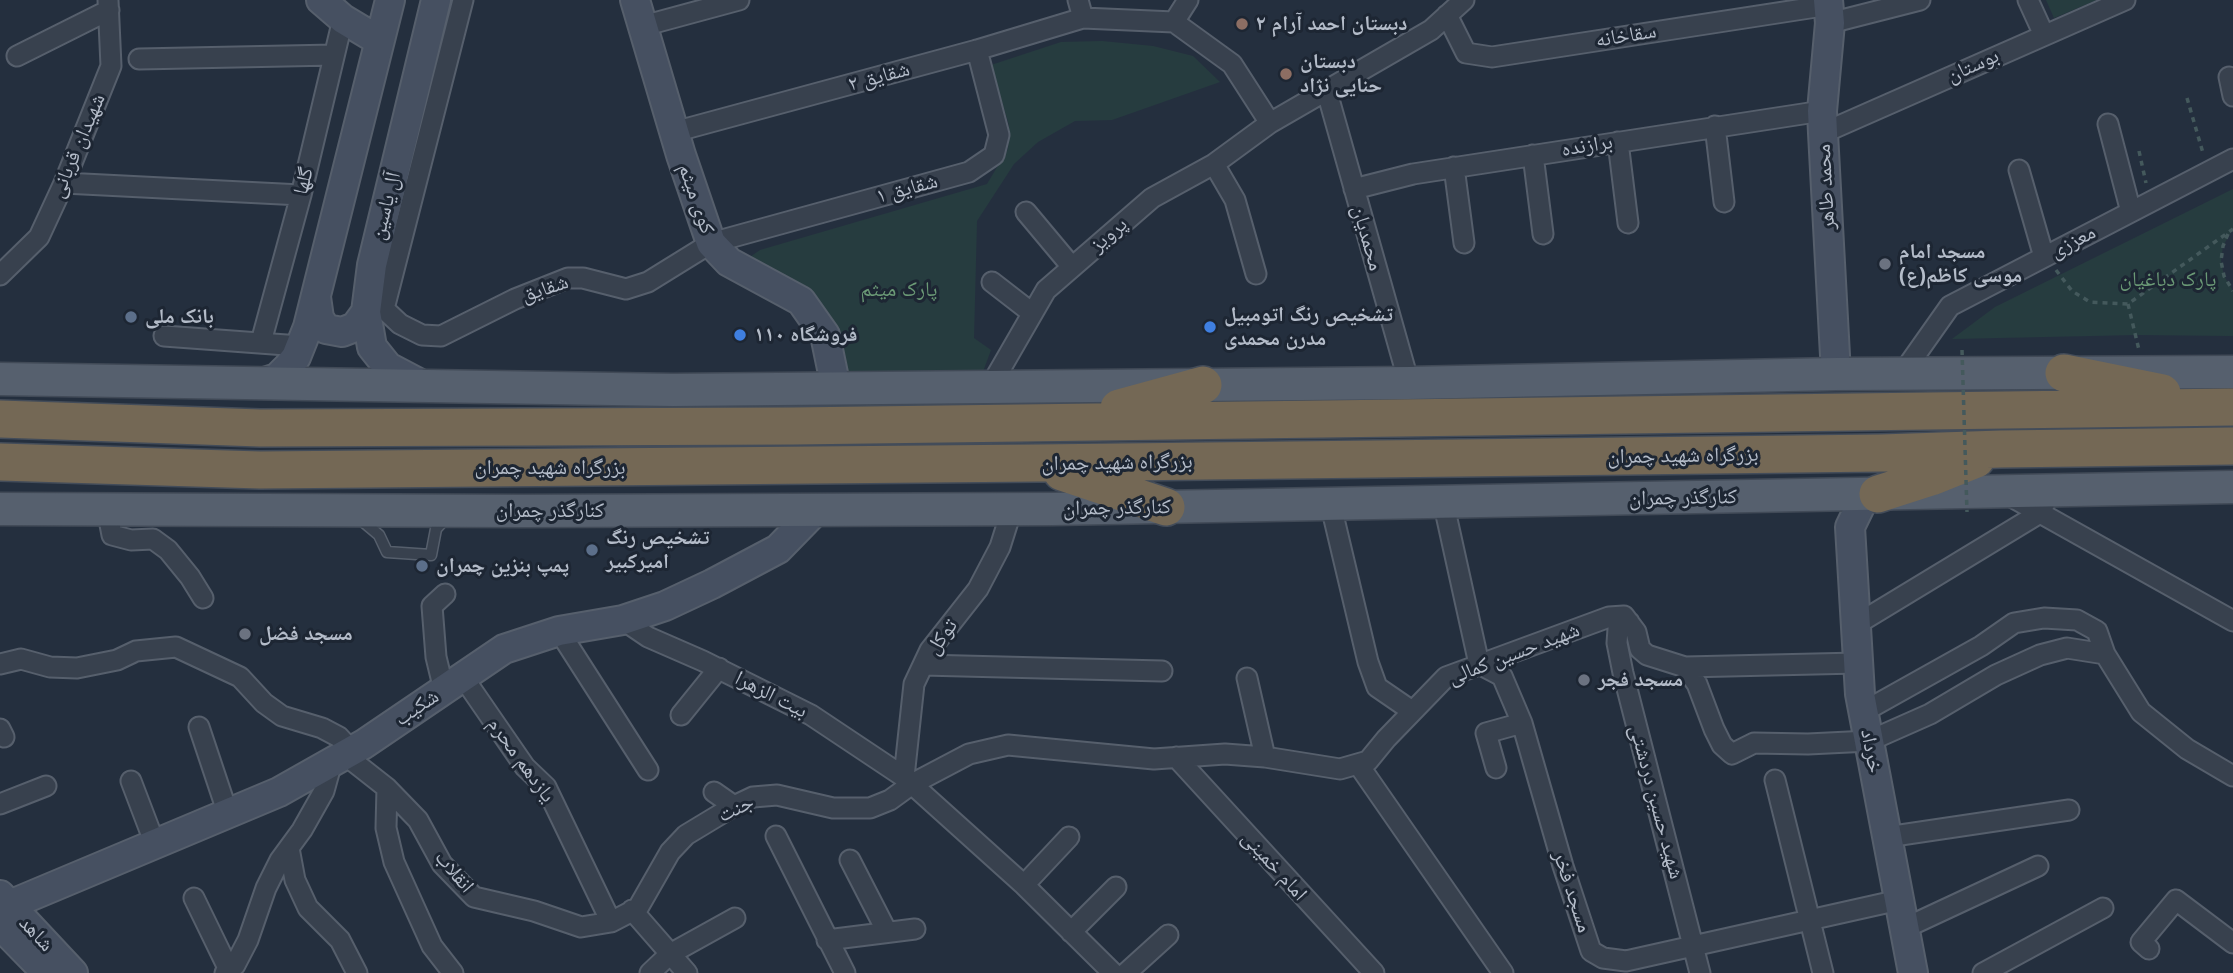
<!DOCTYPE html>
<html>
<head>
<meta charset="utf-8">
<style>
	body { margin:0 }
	canvas { display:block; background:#242f3e }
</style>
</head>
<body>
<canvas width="2233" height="973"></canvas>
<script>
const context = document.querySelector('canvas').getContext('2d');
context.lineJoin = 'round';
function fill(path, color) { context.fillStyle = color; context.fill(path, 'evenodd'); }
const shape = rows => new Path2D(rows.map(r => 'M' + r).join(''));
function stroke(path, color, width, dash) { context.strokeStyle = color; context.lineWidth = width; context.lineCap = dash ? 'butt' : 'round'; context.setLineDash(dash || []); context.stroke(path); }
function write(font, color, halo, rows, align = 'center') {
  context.font = font + ' "Open Sans","Noto Naskh Arabic",sans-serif'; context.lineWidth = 6; context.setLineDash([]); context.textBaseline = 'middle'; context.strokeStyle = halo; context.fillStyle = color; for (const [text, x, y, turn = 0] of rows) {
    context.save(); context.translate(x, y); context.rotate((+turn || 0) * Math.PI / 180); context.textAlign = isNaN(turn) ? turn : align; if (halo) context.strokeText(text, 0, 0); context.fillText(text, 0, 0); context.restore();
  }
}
const green = shape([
	[2046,0,2097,0,2054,18],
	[1102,41,1153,46,1193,56,1220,82,1112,120,1075,121,1038,142,1014,164,977,221,974,338,991,350,981,377,845,378,837,333,744,261,760,250,987,184,1008,149,1009,125,991,65,1061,42],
	[2233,189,2233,229,2223,246,2221,261,2224,276,2233,291,2233,336,2137,335,1952,339,1995,307]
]);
const path = shape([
	[2187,98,2203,153],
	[2139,151,2146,183],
	[2228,234,2223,246,2221,261,2224,276,2233,291],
	[2056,270,2072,291,2090,302,2128,304,2233,229],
	[2128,304,2139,350]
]);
const lane = shape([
	[360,519,379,535,387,552,431,555,436,529,446,518]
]);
const street = shape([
	[463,0,384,309,400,324,422,335,441,336,515,299,568,278,583,278,626,289,648,282,711,243,969,172,994,155,999,135,977,50],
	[1078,0,1083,18],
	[2028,0,2044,35],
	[1447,15,1466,53,1492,57,1829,5],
	[1174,22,1188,0],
	[1830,23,1920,0],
	[643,26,739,0],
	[17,56,109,10],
	[139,59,334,55],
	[2229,77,2233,96],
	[1327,92,1409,383],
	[2108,124,2131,212],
	[1715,126,1724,202],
	[674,132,977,50,1083,18,1174,22,1232,64,1270,123],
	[1823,133,2125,0],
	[1618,142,1628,223],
	[1533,155,1543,234],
	[1214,164,1235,200,1256,274],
	[1454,167,1464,243],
	[2019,170,2044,257],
	[64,183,301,195],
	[1354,189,1413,174,1822,111],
	[1026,212,1072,267],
	[0,275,39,237,64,183,111,66,108,0],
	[992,282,1032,313],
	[164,336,300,346],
	[261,342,301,195,343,19],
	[1902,374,1950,306,2233,159],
	[990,387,1046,290,1152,198,1214,164,1270,123,1431,30,1464,0],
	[2008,495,2233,621],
	[1443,501,1479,664,1502,676,1522,723,1563,866,1591,951,1603,958,1626,961,1899,900],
	[1330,502,1368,662,1377,687,1412,711],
	[107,509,112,535,131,540,153,539,168,550,190,577,203,598],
	[623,620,648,637,703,661,811,715,904,777,1024,885,1113,973],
	[1629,622,1618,629,1617,643,1623,673,1700,973],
	[1857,624,2040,513,2044,505],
	[559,631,648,770],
	[0,664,21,659,50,667,77,668,117,660,136,651,176,647,240,677,264,703,282,716,322,728,339,737,352,751],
	[923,665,1162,671],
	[1685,667,1858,663],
	[463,677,525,767,546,787,611,922],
	[1247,678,1265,757],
	[444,690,436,657,432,606,445,594],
	[1863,712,1981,646,2014,623,2044,618,2077,620,2097,631,2105,654,2141,712,2187,749,2233,776],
	[681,715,719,668],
	[199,727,228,814],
	[0,729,4,737],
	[345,755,387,788,418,820,442,864,474,897,534,911,581,927,611,922,638,908,670,852,686,835,734,806,753,797,777,795,833,808,870,808,890,800,912,784,969,754,1008,745,1154,759,1225,754,1265,757,1340,769,1368,761,1386,739,1446,677,1609,617,1624,616,1636,632,1640,649,1647,655,1685,667,1697,684,1714,729,1722,745,1732,754,1754,743,1808,744,1869,741,1930,714,1996,675,2040,655,2067,648,2105,654],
	[1176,757,1374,973],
	[1358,764,1503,973],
	[1496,768,1486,733,1522,723],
	[904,777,914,684,930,650,978,589,1000,547,1012,509],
	[1775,780,1823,973],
	[131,781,155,844],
	[387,788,386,828,394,862,432,946,453,973],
	[714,792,734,806],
	[0,804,46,786],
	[776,836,845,973],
	[1887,837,2069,810],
	[289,848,295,880,308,908,340,940,357,973],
	[850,860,887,932],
	[1024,885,1069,837],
	[194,898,229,970],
	[632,910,687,973],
	[1905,928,2038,866],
	[1071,932,1116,887],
	[827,940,915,929],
	[2149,949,2141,942,2176,900,2233,943],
	[225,973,235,965,248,940,266,888,280,860,302,830,324,791,332,762],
	[650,973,670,954,735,918],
	[1126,973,1168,935],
	[1983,973,2103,908]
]);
const secondary = shape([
	[321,0,343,19,378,40],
	[635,0,681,155,711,243,729,262,801,301,825,335,836,388],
	[1828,0,1830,23,1822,111,1823,133,1836,374],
	[316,297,319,318,326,329,342,332,355,327,366,312],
	[258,384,277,378,288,367,296,357,308,327,390,0],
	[426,387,388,367,372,347,366,312,372,265,436,0],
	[1866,494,1850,527,1860,694,1913,973],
	[0,895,73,973],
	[0,909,279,792,364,744,504,649,559,631,623,620,665,606,712,584,778,549,816,510],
	[0,925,47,973]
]);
const primary = shape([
	[0,379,673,390,1409,383,1836,374,2233,372],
	[0,509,523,511,1053,509,2233,487]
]);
const highway = shape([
	[2064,373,2162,393],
	[1119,408,1203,385],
	[0,419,260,428,793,426,2233,407],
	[0,462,260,470,1038,463,1881,453,2001,449,2233,446],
	[1062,472,1166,507],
	[1878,494,1931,477,1976,459]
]);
const pathBridge = shape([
	[1962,350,1967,512]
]);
const markers = [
	[1242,24,7,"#8d6e63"],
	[1286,74,7,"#8d6e63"],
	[1885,264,7,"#6b7280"],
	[131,317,7,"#5c6f8a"],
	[1210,327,7,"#3f7fe0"],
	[740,335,7,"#3f7fe0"],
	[592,550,7,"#5c6f8a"],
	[422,566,7,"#5c6f8a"],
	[245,634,7,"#6b7280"],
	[1584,680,7,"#6b7280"]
];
const poiNames = [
	["دبستان احمد آرام ۲",1256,24],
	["دبستان",1300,62],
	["حنایی نژاد",1300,86],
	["مسجد امام",1899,252],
	["موسی کاظم(ع)",1899,276],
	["تشخیص رنگ اتومبیل",1224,315],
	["مدرن محمدی",1224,339],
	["بانک ملی",145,317],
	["فروشگاه ۱۱۰",754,335],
	["تشخیص رنگ",606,538],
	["امیرکبیر",606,562],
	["پمپ بنزین چمران",436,566],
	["مسجد فضل",259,634],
	["مسجد فجر",1598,680]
];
const streetNames = [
	["سقاخانه",1626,36,-9],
	["بوستان",1973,66,-24],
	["شقایق ۲",879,77,-15],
	["شهیدان قربانی",78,146,-67],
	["برازنده",1587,146,-9],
	["گلها",304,181,-76],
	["محمد طاهر",1826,187,-93],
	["شقایق ۱",907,189,-15],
	["کوی میثم",696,199,71],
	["آل یاسین",386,206,-76],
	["پرویز",1109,235,-41],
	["محمدیان",1367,238,74],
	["معززی",2073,242,-27],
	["شقایق",545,289,-18],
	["بزرگراه شهید چمران",1683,456,-1],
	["بزرگراه شهید چمران",1117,463,-1],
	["بزرگراه شهید چمران",550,468],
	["کنارگذر چمران",1683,498,-1],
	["کنارگذر چمران",1117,508,-1],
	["کنارگذر چمران",550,511],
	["توکل",942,637,-54],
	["شهید حسین کمالی",1514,654,-21],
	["بیت الزهرا",771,695,27],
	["شکیب",417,708,-34],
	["خرداد",1871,751,79],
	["یازدهم محرم",521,760,54],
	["شهید حسین دردشتی",1656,802,75],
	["جنت",736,809,-25],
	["امام خمینی",1274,866,48],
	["انقلاب",454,872,50],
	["مسجد فخر",1572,892,72],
	["شاهد",36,934,47]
];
const parkNames = [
	["پارک دباغیان",2168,280],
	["پارک میثم",899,290]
];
fill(green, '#263c3f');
stroke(lane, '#565f6c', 13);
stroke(street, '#565f6c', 23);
stroke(secondary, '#565f6c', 32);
stroke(primary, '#414a57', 35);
stroke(highway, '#434c59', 40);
stroke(path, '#44595c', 3.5, [5, 5]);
stroke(lane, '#38414e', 10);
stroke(street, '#38414e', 19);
stroke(secondary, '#465061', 28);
stroke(primary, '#56606e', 32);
stroke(highway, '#746855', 37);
stroke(pathBridge, '#44595c', 3.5, [5, 5]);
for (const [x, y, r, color] of markers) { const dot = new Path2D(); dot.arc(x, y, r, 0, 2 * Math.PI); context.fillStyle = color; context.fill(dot); stroke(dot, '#1d2633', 2.5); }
write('bold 21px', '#b4bcc9', '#1d2633', poiNames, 'left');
write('21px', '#b4bcc9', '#1d2633', streetNames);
write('21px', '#6b9a76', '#1d2633', parkNames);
</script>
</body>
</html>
